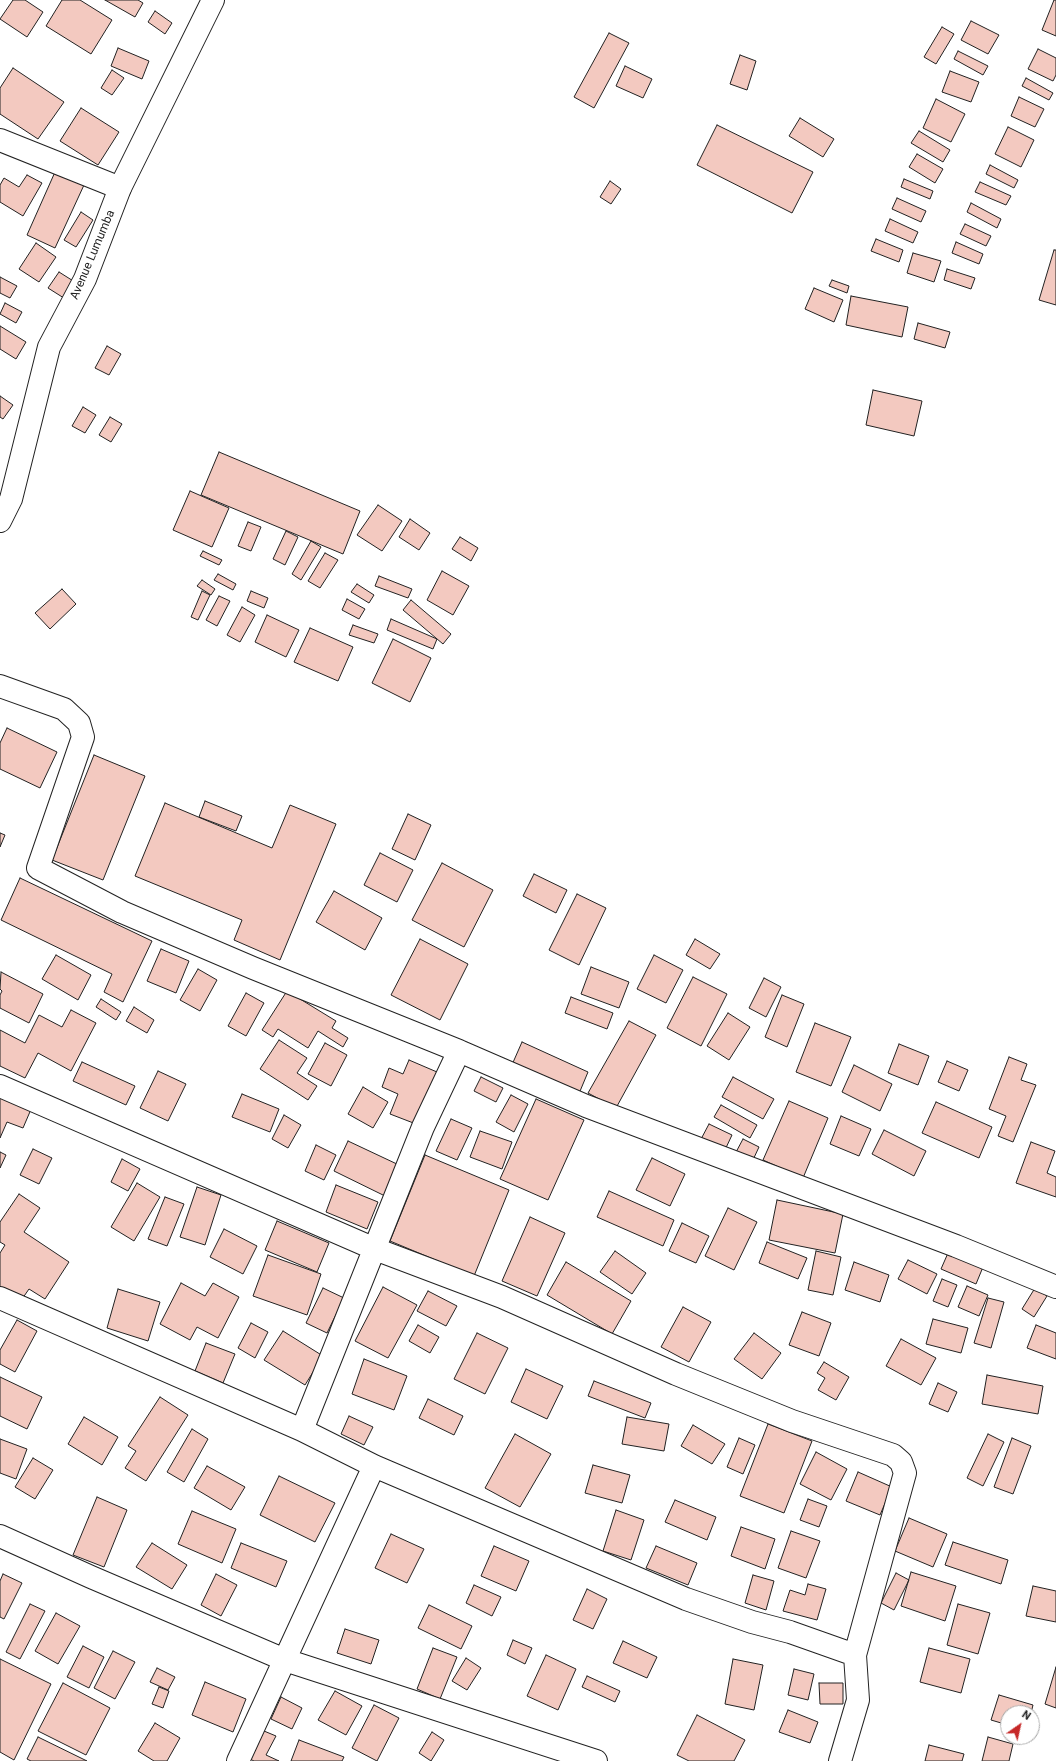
<!DOCTYPE html>
<html>
<head>
<meta charset="utf-8">
<style>
	body { margin:0 }
	#map { position:relative; width:1056px; height:1761px; overflow:hidden; background:#fff; font-family:Roboto,sans-serif }
	canvas { display:block }
	.north { position:absolute; left:1000px; top:1705px; width:40px; height:40px; box-sizing:border-box; background:#fff; border:1px solid #a7a7a7; border-radius:50%; rotate:34deg; font-size:11px; font-weight:700; line-height:16px; text-align:center; color:#222 }
	.north::after { content:''; display:block; margin:auto; width:14px; height:18px; background:#c62828; clip-path:polygon(50% 0,100% 100%,50% 72%,0 100%) }
</style>
</head>
<body>
<div id="map">
<canvas width="1056" height="1761"></canvas>
<div class="north">N</div>
</div>
<script>
const context = document.querySelector('canvas').getContext('2d');
context.lineJoin = 'round';
function fill(path, color) { context.fillStyle = color; context.fill(path, 'evenodd'); }
const shape = rows => new Path2D(rows.map(r => 'M' + r).join(''));
function stroke(path, color, width, dash) { context.strokeStyle = color; context.lineWidth = width; context.lineCap = dash ? 'butt' : 'round'; context.setLineDash(dash || []); context.stroke(path); }
function write(font, color, halo, rows, align = 'center') {
  context.font = font + ' Roboto,sans-serif'; context.lineWidth = 3; context.setLineDash([]); context.textBaseline = 'middle'; context.strokeStyle = halo; context.fillStyle = color; for (const [text, x, y, turn = 0] of rows) {
    context.save(); context.translate(x, y); context.rotate((+turn || 0) * Math.PI / 180); context.textAlign = isNaN(turn) ? turn : align; if (halo) context.strokeText(text, 0, 0); context.fillText(text, 0, 0); context.restore();
  }
}
const building = shape([
	[13,0,25,0,43,12,27,37,0,19,13,0],
	[62,0,80,0,112,20,91,54,46,26,62,0],
	[105,0,138,0,143,3,135,17,105,0],
	[1054,0,1056,0,1056,36,1042,30,1054,0],
	[155,11,172,23,165,34,148,22,155,11],
	[971,21,999,35,988,54,961,40,971,21],
	[942,27,954,34,936,64,924,57,942,27],
	[609,33,629,43,594,108,574,97,609,33],
	[118,48,149,61,142,79,111,66,118,48],
	[1038,49,1056,58,1056,75,1053,81,1028,69,1038,49],
	[958,51,988,66,983,75,954,59,958,51],
	[740,55,756,61,747,90,730,84,740,55],
	[625,66,652,79,643,98,616,86,625,66],
	[13,68,64,102,38,139,0,114,0,88,13,68],
	[112,70,124,78,112,95,101,88,112,70],
	[950,71,979,82,971,102,942,92,950,71],
	[1026,78,1053,93,1049,100,1022,86,1026,78],
	[1019,97,1044,109,1035,127,1011,116,1019,97],
	[936,99,965,114,951,142,923,128,936,99],
	[81,108,119,132,98,165,60,141,81,108],
	[800,118,834,139,823,157,789,136,800,118],
	[717,125,813,172,792,213,697,165,717,125],
	[1008,127,1034,140,1021,167,995,154,1008,127],
	[919,131,950,150,943,162,911,143,919,131],
	[917,154,943,169,935,183,909,167,917,154],
	[990,165,1018,180,1014,188,986,174,990,165],
	[55,172,84,185,55,248,27,235,55,172],
	[27,175,42,183,23,216,0,202,0,185,4,178,19,187,27,175],
	[904,179,933,191,930,199,901,187,904,179],
	[610,181,621,189,611,204,600,197,610,181],
	[980,182,1011,196,1006,205,975,192,980,182],
	[897,198,926,211,921,222,892,209,897,198],
	[971,203,1001,219,997,228,967,212,971,203],
	[81,212,93,220,76,247,64,240,81,212],
	[890,219,918,232,913,243,885,231,890,219],
	[965,224,991,236,986,246,960,234,965,224],
	[876,239,903,250,899,262,871,251,876,239],
	[956,242,983,254,979,264,952,253,956,242],
	[36,243,56,257,39,282,19,269,36,243],
	[1054,250,1056,250,1056,305,1039,300,1054,250],
	[913,253,941,261,934,282,907,273,913,253],
	[947,269,975,278,971,289,944,280,947,269],
	[59,272,78,284,67,300,48,288,59,272],
	[0,277,17,286,10,298,0,293,0,277],
	[832,280,849,286,847,293,829,286,832,280],
	[814,288,843,300,834,322,805,309,814,288],
	[851,296,908,307,902,337,846,325,851,296],
	[5,303,22,312,16,323,0,314,5,303],
	[918,323,950,332,945,348,914,339,918,323],
	[0,326,26,342,16,359,0,349,0,326],
	[107,346,121,354,109,375,95,368,107,346],
	[873,390,922,401,914,436,866,425,873,390],
	[0,396,13,405,3,419,0,417,0,396],
	[83,407,96,415,85,433,72,426,83,407],
	[110,417,122,424,111,442,99,435,110,417],
	[219,452,360,511,343,554,201,495,219,452],
	[190,491,229,508,212,547,173,530,190,491],
	[378,505,402,521,382,551,357,535,378,505],
	[410,519,430,533,419,550,399,537,410,519],
	[248,522,261,527,251,551,238,546,248,522],
	[286,531,298,537,285,565,273,559,286,531],
	[460,537,478,548,471,561,452,549,460,537],
	[311,541,321,547,301,580,292,574,311,541],
	[203,551,222,560,219,565,200,556,203,551],
	[325,553,338,560,320,588,308,581,325,553],
	[442,571,469,586,453,615,427,600,442,571],
	[218,574,236,584,233,590,214,580,218,574],
	[379,576,412,589,408,598,375,586,379,576],
	[202,580,215,589,211,595,197,586,202,580],
	[357,584,374,595,369,603,351,592,357,584],
	[62,589,76,604,50,629,35,613,62,589],
	[202,591,210,595,198,620,191,617,202,591],
	[251,591,268,598,264,608,247,601,251,591],
	[219,596,230,601,217,626,206,620,219,596],
	[347,599,365,609,359,619,342,610,347,599],
	[411,600,451,634,443,644,403,610,411,600],
	[242,607,255,615,240,642,227,635,242,607],
	[267,615,299,630,286,657,255,642,267,615],
	[391,619,437,639,433,649,387,630,391,619],
	[353,625,378,634,374,643,349,635,353,625],
	[310,628,353,647,338,681,294,662,310,628],
	[393,639,431,658,410,702,372,683,393,639],
	[7,728,57,752,40,788,0,769,0,743,7,728],
	[94,755,145,776,103,880,52,860,94,755],
	[205,801,242,816,236,831,199,817,205,801],
	[165,803,272,848,290,805,336,824,280,960,234,940,242,920,135,876,165,803],
	[408,814,431,825,415,860,392,849,408,814],
	[0,833,5,835,0,847,0,833],
	[380,853,413,870,397,902,364,885,380,853],
	[442,863,493,890,464,947,412,920,442,863],
	[534,874,567,890,556,913,523,896,534,874],
	[20,878,152,941,123,1002,104,992,112,974,1,920,20,878],
	[334,891,382,918,365,950,316,922,334,891],
	[577,894,606,908,579,965,549,950,577,894],
	[420,939,468,964,440,1020,391,995,420,939],
	[695,939,720,954,710,969,686,955,695,939],
	[161,949,189,961,176,993,147,981,161,949],
	[56,955,91,975,78,1000,42,979,56,955],
	[654,955,683,970,666,1003,637,989,654,955],
	[591,967,629,982,619,1008,581,994,591,967],
	[198,969,217,980,200,1011,180,1000,198,969],
	[1,972,43,994,29,1023,0,1008,0,995,2,991,0,989,1,972],
	[693,977,727,994,701,1046,667,1028,693,977],
	[764,978,781,987,766,1017,749,1008,764,978],
	[287,991,336,1021,332,1028,348,1038,343,1047,318,1031,308,1048,278,1029,273,1037,262,1030,287,991],
	[246,993,264,1003,246,1036,228,1026,246,993],
	[782,995,804,1004,787,1047,765,1037,782,995],
	[571,997,613,1013,607,1029,565,1013,571,997],
	[101,999,121,1012,116,1020,96,1007,101,999],
	[134,1007,154,1020,147,1033,126,1021,134,1007],
	[71,1010,96,1023,71,1071,38,1053,25,1078,0,1066,0,1030,25,1043,39,1015,62,1027,71,1010],
	[728,1013,750,1027,729,1060,707,1046,728,1013],
	[629,1021,656,1035,616,1108,588,1093,629,1021],
	[815,1023,851,1037,831,1086,796,1072,815,1023],
	[279,1040,307,1058,297,1073,317,1086,308,1100,260,1069,279,1040],
	[522,1042,588,1072,578,1096,511,1067,522,1042],
	[325,1043,347,1055,331,1086,308,1074,325,1043],
	[899,1044,929,1056,918,1085,888,1073,899,1044],
	[1009,1057,1027,1064,1021,1080,1036,1085,1013,1142,998,1136,1006,1116,989,1109,1009,1057],
	[409,1060,437,1072,416,1124,390,1114,398,1094,382,1087,389,1068,403,1074,409,1060],
	[947,1061,968,1070,959,1091,938,1082,947,1061],
	[82,1062,135,1086,126,1105,73,1081,82,1062],
	[854,1065,892,1084,880,1111,842,1092,854,1065],
	[158,1071,186,1084,168,1121,140,1108,158,1071],
	[481,1077,503,1088,496,1102,474,1091,481,1077],
	[733,1077,774,1099,763,1119,722,1097,733,1077],
	[363,1087,388,1102,373,1128,348,1114,363,1087],
	[242,1094,279,1109,270,1132,232,1117,242,1094],
	[0,1095,32,1107,23,1128,7,1122,0,1138,0,1095],
	[511,1095,528,1104,514,1132,496,1122,511,1095],
	[536,1099,584,1120,548,1200,500,1179,536,1099],
	[789,1101,828,1118,803,1178,763,1160,789,1101],
	[936,1102,992,1127,979,1158,922,1133,936,1102],
	[721,1105,757,1125,750,1138,714,1117,721,1105],
	[284,1115,301,1125,288,1148,272,1139,284,1115],
	[841,1116,871,1129,859,1156,830,1144,841,1116],
	[451,1119,472,1128,457,1160,436,1151,451,1119],
	[709,1124,732,1135,724,1152,700,1141,709,1124],
	[884,1130,926,1151,914,1176,872,1154,884,1130],
	[480,1131,512,1142,502,1169,470,1157,480,1131],
	[743,1139,759,1147,752,1162,735,1154,743,1139],
	[348,1141,399,1165,385,1196,334,1171,348,1141],
	[1031,1142,1055,1151,1047,1173,1056,1177,1056,1197,1016,1183,1031,1142],
	[316,1145,336,1155,324,1180,305,1171,316,1145],
	[33,1149,52,1158,39,1184,20,1175,33,1149],
	[0,1152,6,1155,0,1168,0,1152],
	[425,1155,509,1190,474,1276,390,1241,425,1155],
	[652,1158,685,1174,670,1206,636,1190,652,1158],
	[122,1159,140,1169,128,1191,111,1182,122,1159],
	[137,1183,160,1197,134,1241,111,1227,137,1183],
	[336,1185,378,1202,367,1229,326,1212,336,1185],
	[197,1187,221,1195,205,1245,180,1237,197,1187],
	[609,1191,674,1220,663,1246,597,1217,609,1191],
	[19,1194,40,1208,24,1232,69,1262,45,1299,29,1289,20,1302,0,1288,0,1253,5,1245,0,1242,0,1222,19,1194],
	[165,1197,184,1204,167,1246,148,1239,165,1197],
	[777,1200,843,1214,835,1253,769,1240,777,1200],
	[728,1208,757,1222,734,1270,705,1256,728,1208],
	[530,1217,565,1233,537,1296,502,1281,530,1217],
	[277,1221,329,1243,317,1272,265,1250,277,1221],
	[682,1223,709,1236,696,1263,669,1251,682,1223],
	[224,1229,257,1246,243,1274,210,1257,224,1229],
	[767,1242,807,1258,798,1279,759,1263,767,1242],
	[615,1251,646,1273,632,1294,600,1272,615,1251],
	[816,1251,841,1257,833,1295,808,1290,816,1251],
	[948,1253,983,1267,976,1284,941,1269,948,1253],
	[268,1255,321,1274,307,1315,253,1296,268,1255],
	[908,1260,937,1274,927,1294,898,1279,908,1260],
	[566,1262,631,1301,612,1334,547,1295,566,1262],
	[854,1262,889,1275,880,1302,845,1290,854,1262],
	[942,1279,957,1285,948,1307,933,1301,942,1279],
	[181,1283,205,1296,213,1283,239,1297,218,1338,197,1327,190,1340,160,1324,181,1283],
	[967,1286,988,1295,979,1316,958,1307,967,1286],
	[383,1287,417,1305,388,1358,355,1341,383,1287],
	[323,1288,344,1298,327,1333,306,1323,323,1288],
	[1035,1288,1047,1296,1034,1317,1022,1309,1035,1288],
	[118,1289,160,1302,148,1341,107,1328,118,1289],
	[428,1291,457,1306,446,1326,417,1311,428,1291],
	[988,1298,1004,1302,991,1348,974,1343,988,1298],
	[683,1307,711,1322,689,1362,661,1347,683,1307],
	[802,1312,831,1323,819,1356,789,1345,802,1312],
	[933,1319,968,1328,961,1353,926,1344,933,1319],
	[17,1320,37,1331,15,1372,0,1364,0,1350,17,1320],
	[251,1323,268,1332,255,1358,238,1348,251,1323],
	[418,1325,439,1337,430,1353,409,1341,418,1325],
	[1036,1325,1056,1333,1056,1359,1027,1348,1036,1325],
	[283,1331,323,1356,305,1385,264,1360,283,1331],
	[477,1333,508,1348,485,1394,454,1379,477,1333],
	[754,1333,781,1353,762,1379,734,1359,754,1333],
	[901,1339,936,1358,921,1385,886,1366,901,1339],
	[206,1343,235,1354,223,1383,195,1371,206,1343],
	[364,1359,407,1376,394,1410,352,1394,364,1359],
	[824,1362,849,1377,836,1400,818,1390,825,1378,817,1373,824,1362],
	[526,1369,563,1386,547,1419,511,1402,526,1369],
	[987,1375,1043,1386,1038,1414,982,1404,987,1375],
	[0,1377,42,1397,27,1429,0,1416,0,1377],
	[594,1381,651,1403,645,1418,588,1396,594,1381],
	[938,1383,957,1392,948,1412,929,1404,938,1383],
	[160,1397,188,1415,146,1481,125,1468,136,1451,128,1446,160,1397],
	[428,1399,463,1416,454,1435,419,1418,428,1399],
	[349,1416,373,1427,364,1445,341,1434,349,1416],
	[84,1417,118,1437,102,1465,68,1444,84,1417],
	[627,1417,669,1424,664,1451,622,1444,627,1417],
	[768,1424,812,1441,784,1513,740,1496,768,1424],
	[693,1425,725,1444,712,1464,681,1446,693,1425],
	[192,1429,208,1439,184,1482,167,1472,192,1429],
	[515,1434,551,1454,520,1507,485,1488,515,1434],
	[988,1434,1004,1442,983,1486,967,1478,988,1434],
	[739,1438,755,1445,743,1474,727,1467,739,1438],
	[1012,1438,1031,1446,1013,1494,994,1487,1012,1438],
	[0,1439,27,1449,16,1479,0,1473,0,1439],
	[816,1452,847,1469,831,1500,800,1484,816,1452],
	[33,1458,53,1470,35,1499,15,1487,33,1458],
	[593,1465,630,1475,622,1503,585,1493,593,1465],
	[207,1466,245,1487,231,1510,194,1488,207,1466],
	[858,1472,892,1487,880,1515,846,1501,858,1472],
	[279,1476,335,1503,315,1542,260,1515,279,1476],
	[97,1497,127,1510,104,1567,73,1555,97,1497],
	[808,1499,827,1506,819,1527,800,1520,808,1499],
	[675,1500,716,1517,707,1540,665,1522,675,1500],
	[616,1510,644,1520,631,1560,603,1551,616,1510],
	[192,1511,236,1529,222,1563,178,1544,192,1511],
	[909,1518,947,1534,933,1567,895,1551,909,1518],
	[741,1527,775,1539,765,1569,731,1556,741,1527],
	[791,1531,820,1541,806,1578,778,1568,791,1531],
	[391,1534,424,1549,407,1583,375,1568,391,1534],
	[953,1542,1008,1560,1001,1584,945,1565,953,1542],
	[152,1543,187,1565,172,1589,136,1567,152,1543],
	[241,1543,287,1561,276,1587,231,1568,241,1543],
	[494,1546,529,1561,516,1591,481,1576,494,1546],
	[656,1546,697,1563,688,1585,646,1568,656,1546],
	[911,1572,956,1586,945,1621,901,1606,911,1572],
	[896,1573,909,1580,894,1610,881,1603,896,1573],
	[3,1574,22,1583,4,1619,0,1617,0,1581,3,1574],
	[216,1574,237,1585,221,1616,201,1605,216,1574],
	[753,1575,774,1581,766,1610,745,1603,753,1575],
	[808,1584,826,1589,817,1620,783,1611,790,1590,805,1595,808,1584],
	[474,1585,501,1597,492,1616,466,1603,474,1585],
	[1033,1586,1056,1591,1056,1622,1026,1616,1033,1586],
	[587,1589,607,1599,593,1629,573,1620,587,1589],
	[30,1604,45,1611,20,1659,6,1652,30,1604],
	[958,1604,990,1613,978,1654,947,1645,958,1604],
	[429,1605,472,1626,461,1649,418,1628,429,1605],
	[56,1613,80,1626,58,1664,35,1651,56,1613],
	[345,1629,379,1640,371,1664,337,1653,345,1629],
	[513,1640,532,1648,525,1664,507,1655,513,1640],
	[623,1641,657,1657,647,1678,613,1663,623,1641],
	[83,1646,104,1657,89,1688,67,1677,83,1646],
	[433,1648,457,1657,440,1699,417,1689,433,1648],
	[929,1648,970,1659,961,1693,920,1682,929,1648],
	[113,1651,135,1662,115,1699,94,1688,113,1651],
	[546,1655,576,1669,558,1710,527,1696,546,1655],
	[466,1658,481,1668,467,1690,452,1681,466,1658],
	[0,1659,51,1684,14,1760,0,1752,0,1659],
	[733,1659,763,1665,754,1710,725,1704,733,1659],
	[1056,1667,1056,1708,1045,1704,1056,1667],
	[157,1668,175,1677,168,1690,150,1682,157,1668],
	[794,1669,814,1674,808,1700,788,1695,794,1669],
	[587,1676,620,1691,615,1702,582,1687,587,1676],
	[205,1682,246,1699,233,1732,192,1715,205,1682],
	[63,1683,110,1708,86,1755,38,1731,63,1683],
	[819,1683,843,1683,843,1704,820,1704,819,1683],
	[159,1687,169,1691,163,1708,152,1704,159,1687],
	[335,1691,362,1706,346,1735,318,1720,335,1691],
	[999,1695,1033,1705,1031,1713,1008,1713,1008,1725,991,1720,999,1695],
	[281,1697,302,1708,292,1729,271,1719,281,1697],
	[374,1705,399,1718,377,1761,352,1748,374,1705],
	[788,1710,818,1722,810,1743,779,1732,788,1710],
	[697,1715,745,1740,734,1761,689,1761,677,1755,697,1715],
	[155,1723,180,1738,167,1761,154,1761,138,1751,155,1723],
	[264,1731,276,1736,266,1755,279,1761,254,1761,250,1759,264,1731],
	[432,1732,444,1740,431,1761,419,1753,432,1732],
	[38,1737,87,1761,31,1761,27,1759,38,1737],
	[988,1737,1013,1744,1009,1761,982,1761,988,1737],
	[299,1740,344,1757,342,1761,291,1761,299,1740],
	[929,1745,964,1754,962,1761,925,1761,929,1745]
]);
const street = shape([
	[0,140,120,188],
	[0,686,64,709,79,723,83,737,38,868,122,912,253,968,459,1051,586,1106,956,1246,1056,1287],
	[0,1086,375,1249,502,1297,676,1374,792,1421,893,1455,901,1462,905,1473,855,1655],
	[0,1298,302,1430,374,1466,686,1599,752,1622,790,1632,855,1655,858,1700,840,1761],
	[302,1430,423,1127,459,1051],
	[0,1536,91,1577,285,1660,596,1761],
	[238,1761,374,1466]
]);
const secondary = shape([
	[0,521,11,499,49,347,85,279,120,188,213,0]
]);
const streetNames = [
	["Avenue Lumumba",93,255,-67]
];
fill(building, '#f3c9c0');
stroke(building, '#222', 1);
stroke(street, '#222', 24);
stroke(secondary, '#222', 24);
stroke(street, '#fff', 22);
stroke(secondary, '#fff', 22);
write('12px', '#222', '#fff', streetNames);
</script>
</body>
</html>
